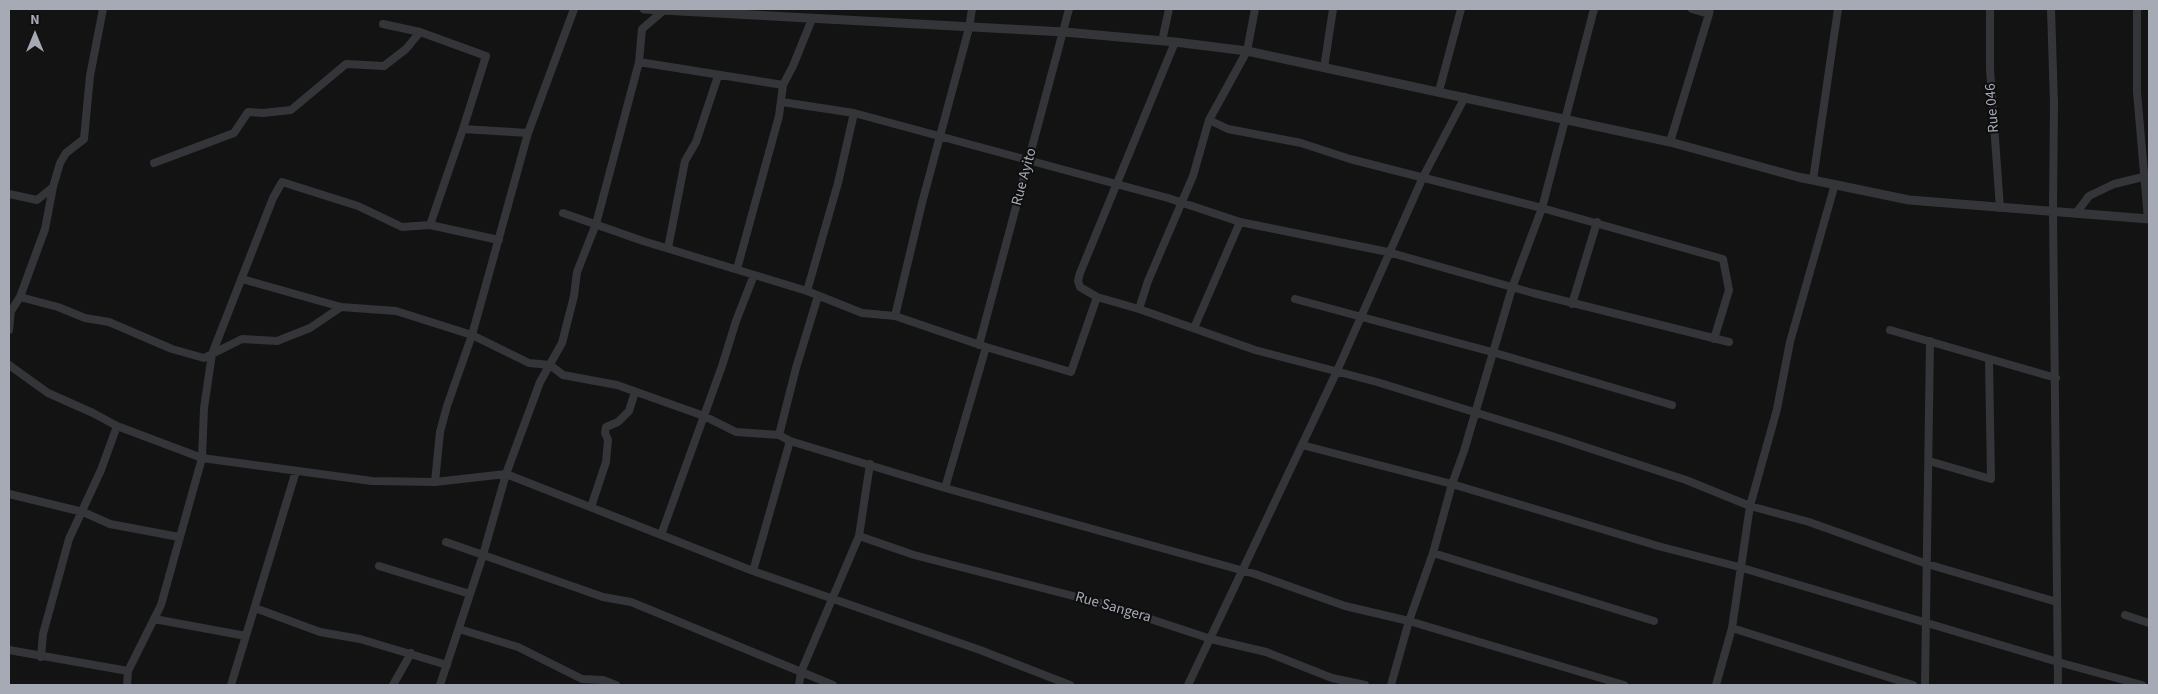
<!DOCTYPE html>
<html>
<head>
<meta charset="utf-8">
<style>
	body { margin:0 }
	#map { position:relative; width:2158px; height:694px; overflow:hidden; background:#131314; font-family:"Source Sans 3",sans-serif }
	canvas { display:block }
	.frame { position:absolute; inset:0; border:10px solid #a6aab4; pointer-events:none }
	.north { position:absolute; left:10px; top:10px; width:50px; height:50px; -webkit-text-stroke:4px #0e0e0f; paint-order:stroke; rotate:0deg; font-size:14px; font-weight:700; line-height:20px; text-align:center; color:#a6aab4 }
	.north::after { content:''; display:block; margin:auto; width:18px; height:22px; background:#a6aab4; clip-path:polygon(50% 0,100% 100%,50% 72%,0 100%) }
</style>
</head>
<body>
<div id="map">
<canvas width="2158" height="694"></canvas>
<div class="frame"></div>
<div class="north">N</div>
</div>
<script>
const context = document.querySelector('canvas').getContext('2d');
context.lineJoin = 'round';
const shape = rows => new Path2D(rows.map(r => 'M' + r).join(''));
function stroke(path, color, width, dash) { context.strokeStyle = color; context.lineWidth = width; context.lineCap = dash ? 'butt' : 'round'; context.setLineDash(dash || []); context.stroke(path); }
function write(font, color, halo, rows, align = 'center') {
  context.font = font + ' "Source Sans 3",sans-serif'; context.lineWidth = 4; context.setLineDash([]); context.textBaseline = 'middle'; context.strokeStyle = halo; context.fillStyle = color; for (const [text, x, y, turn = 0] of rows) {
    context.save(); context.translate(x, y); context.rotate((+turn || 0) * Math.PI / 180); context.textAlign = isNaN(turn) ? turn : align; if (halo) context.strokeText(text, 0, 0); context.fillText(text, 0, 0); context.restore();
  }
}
const minor = shape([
	[1594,9,1542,208,1723,259,1729,290,1714,339],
	[1692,9,1709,14,1710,9],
	[1990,9,1990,69,2000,208],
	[2051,9,2054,103,2053,210,2058,685],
	[2137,9,2137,92,2148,219],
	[383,24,420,32,486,56,463,129],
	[1162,41,1169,9],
	[639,62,783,85],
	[1324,68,1333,9],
	[1439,91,1461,9],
	[782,102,854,113,1168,198,1240,222,1388,252,1533,293,1729,342],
	[1209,120,1228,129,1301,143,1350,159,1542,208,1512,288,1464,451,1452,484,1433,553,1409,621,1391,685],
	[1670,142,1709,14],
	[154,163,234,133,248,112,263,113,291,110,346,64,384,66,406,49,420,32],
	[1813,180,1838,9],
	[9,194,37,200,53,187,60,163,66,153,84,139,90,76,103,9],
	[2077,212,2089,196,2114,184,2147,176],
	[563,213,643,241,807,291,862,313,895,316,986,347,1071,372,1097,297,1139,309,1255,350,1377,382,1555,437,1686,480,1750,506,1809,522,1927,564,2057,602],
	[430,225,499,240],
	[668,248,685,161,696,142,718,76],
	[737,269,779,116,783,85,793,66,812,19],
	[242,279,341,307,396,311,472,335,529,363,550,365,563,375,617,385,704,416,736,432,779,435,790,441],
	[807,291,838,183,854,113],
	[20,297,58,307,85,318,109,322,172,349,204,358,242,339,277,341,310,328,341,307],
	[1097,297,1080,287,1078,281,1080,273,1175,42],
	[1295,299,1492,352,1672,405],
	[1572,304,1597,222],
	[1139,309,1148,281,1193,176,1209,120,1247,51,1255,9],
	[895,316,922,203,969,28,972,9],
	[1194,328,1240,222],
	[9,330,11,311,20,297,45,229,53,187],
	[1890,330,2056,378],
	[979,345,1069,9],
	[9,365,48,393,93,413,117,426,202,458,372,481,435,482,506,474,753,571,980,650,1070,685],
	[779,435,796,368,818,296],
	[1302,445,1452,484,1658,546,1739,567,2058,662,2142,685],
	[1929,461,1991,479,1989,359],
	[435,482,440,432,447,406,472,335,528,133,574,9],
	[945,488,986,347],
	[9,494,83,512,110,524,179,537],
	[591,507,606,462,608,440,605,433,606,427,618,422,629,411,635,392],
	[661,535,722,366,736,321,754,275],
	[859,536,914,555,1108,605,1211,639,1266,652,1332,678,1365,685],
	[446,542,603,597,631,602,833,685],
	[1433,553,1654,621],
	[379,566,470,594],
	[753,571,790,441,945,488,1255,574,1345,606,1409,621,1624,685],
	[255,608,320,632,360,639,447,665],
	[2125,615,2149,623],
	[154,619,246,636],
	[1732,628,1913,685],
	[459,629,518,647,582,679,603,680,616,685],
	[9,650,128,671],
	[41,657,43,634,69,539,101,470,117,426],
	[127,685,128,671,161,605,202,458,204,408,212,354,273,198,282,182,358,206,402,227,430,225,463,129,528,133],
	[231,685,296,471],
	[393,685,411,653],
	[440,685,483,555,506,474,540,382,562,343,574,296,577,272,596,224,639,62,642,29,663,11],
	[799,685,801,672,859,536,870,464],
	[1188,685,1337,371,1423,177,1465,97],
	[1716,685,1732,628,1750,506,1777,409,1790,342,1835,184],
	[1925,685,1930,341]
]);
const tertiary = shape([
	[644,9,1064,32,1175,42,1247,51,1670,142,1798,177,1909,200,2149,219]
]);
const streetNames = [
	["Rue 046",1993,108,-94],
	["Rue Ayito",1025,177,-75],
	["Rue Sangera",1113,608,16]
];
stroke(minor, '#343539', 8);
stroke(tertiary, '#343539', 9);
write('15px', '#a6aab4', '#0e0e0f', streetNames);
</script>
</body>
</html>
